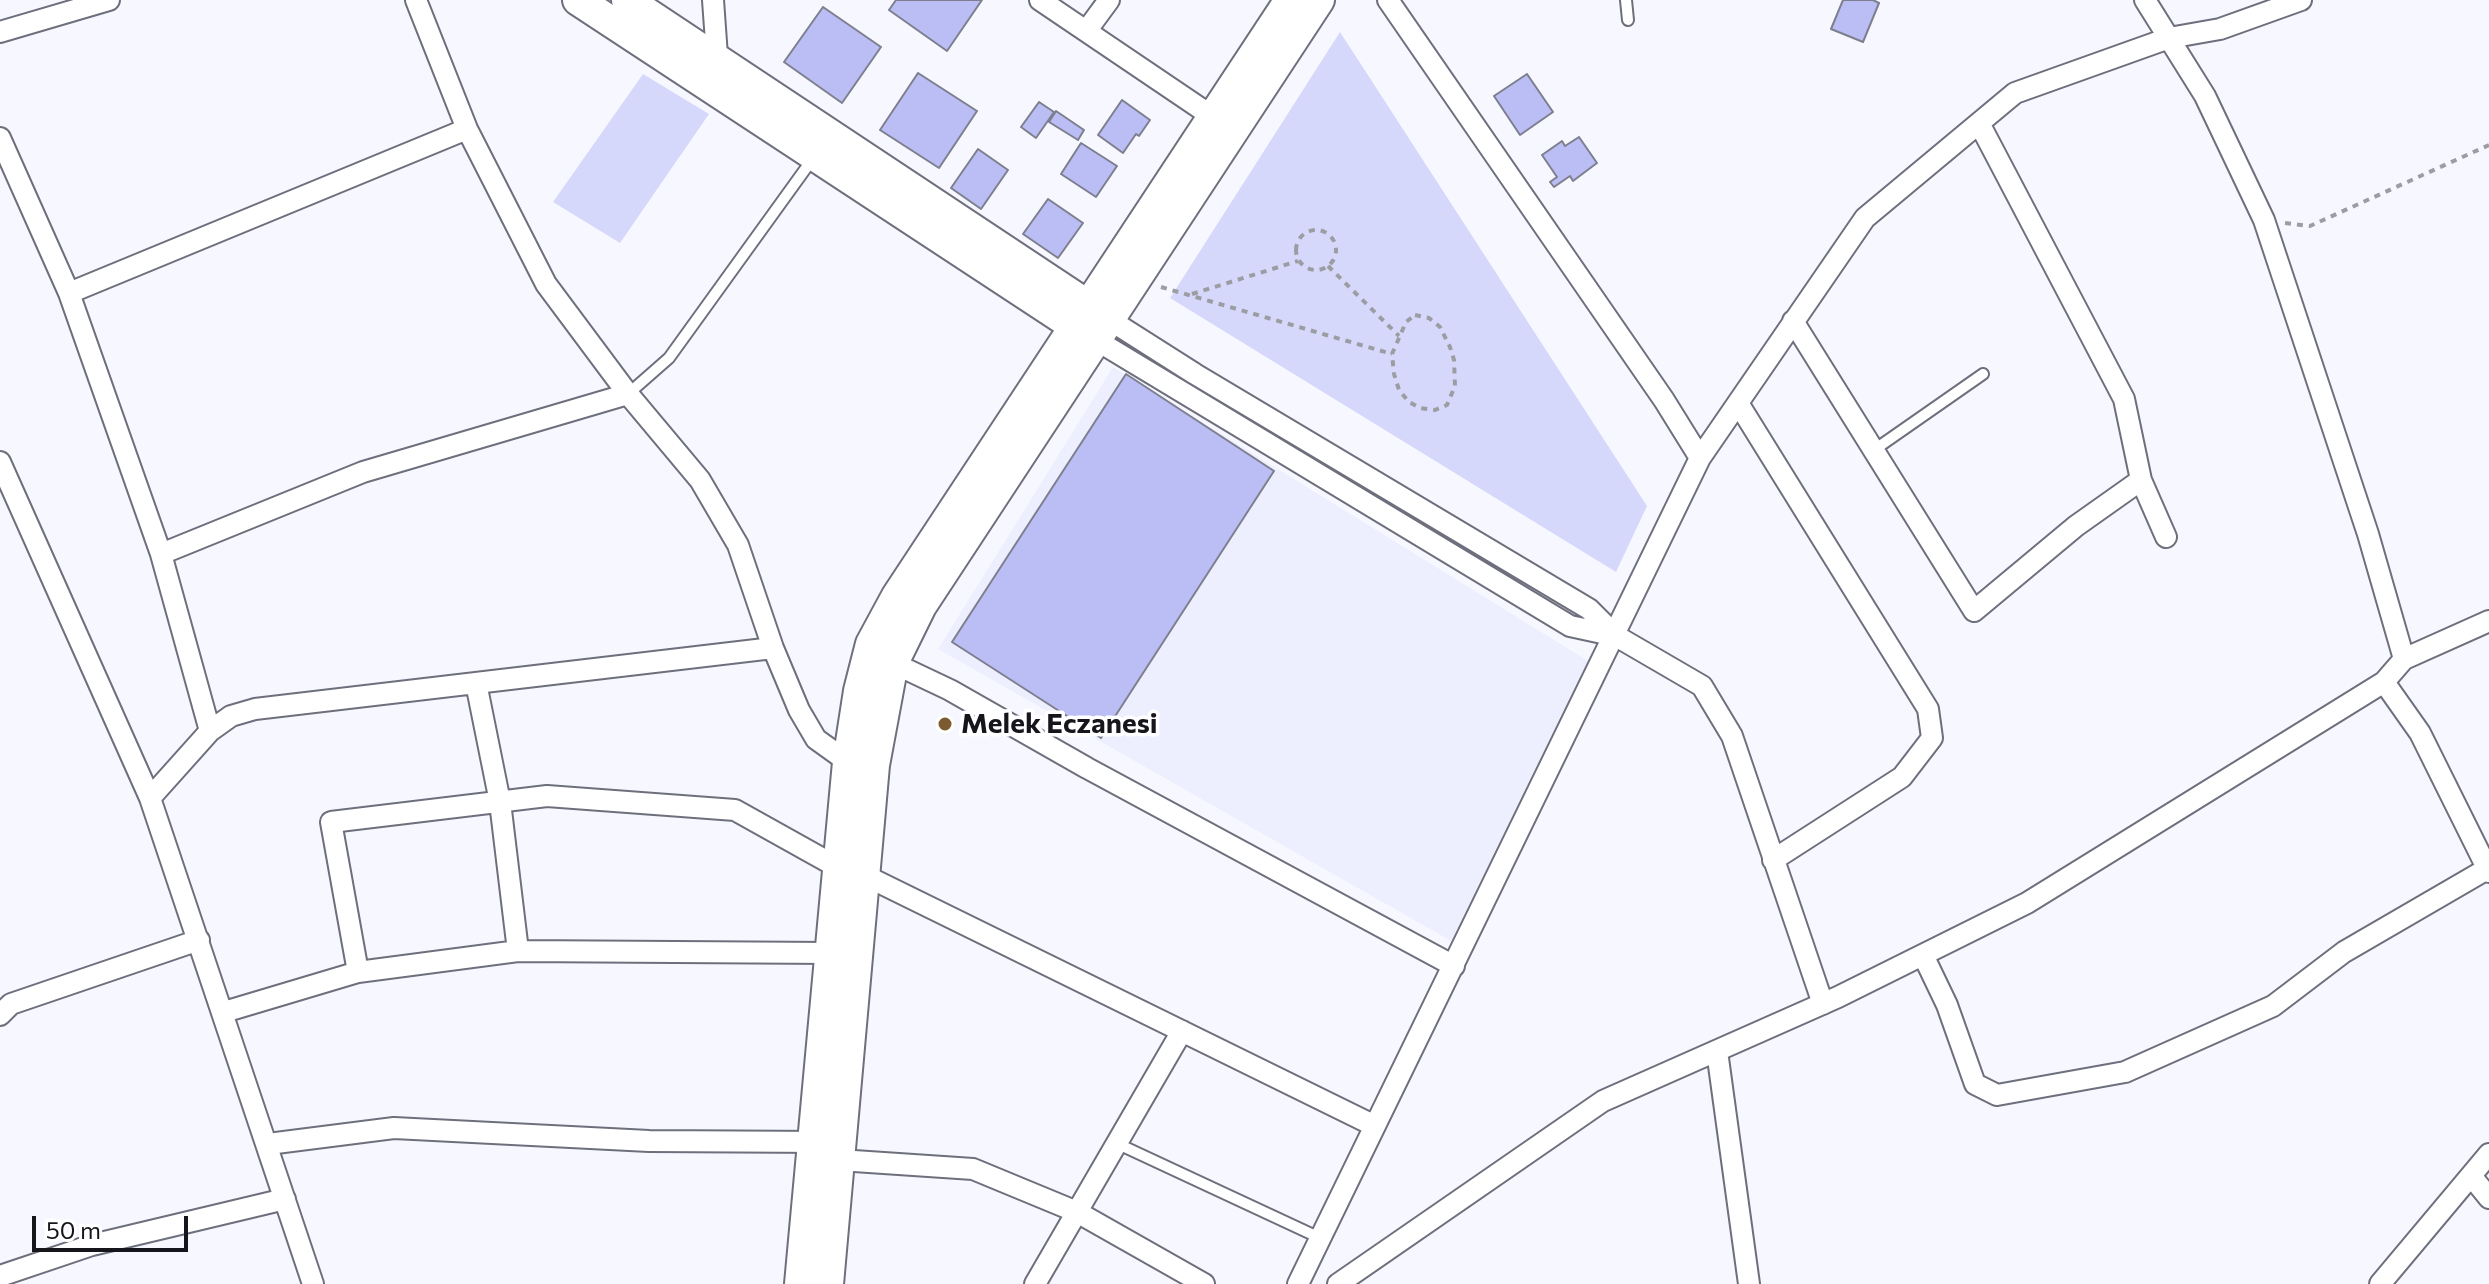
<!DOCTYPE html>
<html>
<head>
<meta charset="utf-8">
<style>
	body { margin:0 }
	#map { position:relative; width:2489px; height:1284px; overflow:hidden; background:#f7f8ff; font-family:Commissioner,sans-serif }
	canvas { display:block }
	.scale { position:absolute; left:32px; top:1216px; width:156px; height:36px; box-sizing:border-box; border:4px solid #15151b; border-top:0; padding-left:10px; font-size:24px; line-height:28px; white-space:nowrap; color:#15151b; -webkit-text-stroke:6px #fff; paint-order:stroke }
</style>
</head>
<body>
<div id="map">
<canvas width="2489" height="1284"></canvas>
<div class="scale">50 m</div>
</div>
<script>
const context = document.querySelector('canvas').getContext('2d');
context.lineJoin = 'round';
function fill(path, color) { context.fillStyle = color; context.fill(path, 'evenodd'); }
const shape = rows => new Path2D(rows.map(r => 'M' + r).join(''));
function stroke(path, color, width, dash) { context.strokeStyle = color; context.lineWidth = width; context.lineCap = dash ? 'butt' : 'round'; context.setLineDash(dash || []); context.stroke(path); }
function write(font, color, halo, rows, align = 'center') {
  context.font = font + ' Commissioner,sans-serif'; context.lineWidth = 7; context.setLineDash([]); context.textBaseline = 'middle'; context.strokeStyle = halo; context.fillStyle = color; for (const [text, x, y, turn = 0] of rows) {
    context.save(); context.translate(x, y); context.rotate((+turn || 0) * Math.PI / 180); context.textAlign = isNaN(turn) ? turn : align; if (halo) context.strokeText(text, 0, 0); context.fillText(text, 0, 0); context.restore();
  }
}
const built = shape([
	[1113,367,1588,661,1451,941,938,649]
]);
const green = shape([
	[1340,32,1647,506,1616,572,1170,298],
	[643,74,709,114,620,243,553,202]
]);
const building = shape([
	[896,0,982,0,947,51,889,10,896,0],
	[1843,0,1873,0,1879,3,1863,42,1831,29,1843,0],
	[823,7,881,47,842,103,784,62,823,7],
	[918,73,977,111,939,168,880,130,918,73],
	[1527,74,1553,112,1520,135,1494,96,1527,74],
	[1122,100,1150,120,1139,136,1136,134,1123,153,1098,135,1122,100],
	[1039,102,1054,112,1036,138,1021,127,1039,102],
	[1056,111,1084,130,1078,140,1049,122,1056,111],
	[1579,137,1597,163,1573,181,1570,176,1554,187,1550,182,1557,177,1542,155,1562,141,1565,146,1579,137],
	[1081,143,1117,166,1096,197,1061,174,1081,143],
	[978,149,1008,170,981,209,951,188,978,149],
	[1048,199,1083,223,1058,258,1023,234,1048,199],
	[1126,374,1274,471,1101,738,952,642,1126,374]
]);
const path = shape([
	[2285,223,2310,226,2489,145],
	'1296 250a20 20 0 1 1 40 0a20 20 0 1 1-40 0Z',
	[1328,266,1399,336],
	[1161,287,1392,354],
	[1192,294,1298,261],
	[1415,315,1429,318,1440,327,1450,347,1454,360,1455,386,1447,405,1435,410,1420,408,1409,402,1399,390,1394,374,1392,354,1406,322,1415,315]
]);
const lane = shape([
	[1626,0,1628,20],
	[628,394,669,358,814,157],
	[1874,450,1983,374],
	[1116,1143,1320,1238]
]);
const street = shape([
	[416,0,467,129,546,284,628,394,700,480,738,545,773,648,799,710,816,739,848,762,857,763],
	[713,0,718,70],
	[1040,0,1222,123],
	[1388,0,1664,400,1700,458],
	[2145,0,2205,96,2264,220,2368,534,2404,659],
	[1087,30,1109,0],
	[0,32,109,0],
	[1979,123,2124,399,2141,480,2166,537],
	[0,138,69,293,161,554,210,731],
	[69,293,467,129],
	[1110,320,1195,374,1589,609,1616,636,1702,686,1732,736,1823,1004],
	[1793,321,1974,611,2076,526,2141,480],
	[1096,340,1570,626,1616,636],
	[1738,403,1928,709,1932,738,1902,777,1773,860],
	[0,462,150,798,313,1284],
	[161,554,363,472,628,394],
	[893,663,950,690,1087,768,1454,966],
	[2384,682,2420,733,2489,872],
	[476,683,500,802,518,951],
	[150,798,210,731,231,716,255,709,773,648],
	[1923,955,1947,1005,1975,1084,1997,1095,2125,1072,2273,1006,2344,952,2487,869],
	[358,972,331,822,547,796,735,810,839,868,864,875,1375,1126],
	[224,1012,358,972,518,951,831,953],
	[0,1015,11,1004,199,940],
	[1717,1051,1749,1284],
	[268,1144,394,1128,649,1141,825,1142],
	[839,1160,973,1169,1077,1212,1204,1284],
	[2472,1177,2489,1198],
	[0,1276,92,1245,285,1199],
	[1035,1284,1182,1031],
	[1298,1284,1700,458,1865,218,2015,93,2169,38,2220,29,2301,0],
	[1338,1284,1603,1101,1838,997,2027,903,2384,682,2404,659,2489,621],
	[2380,1284,2489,1154]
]);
const secondary = shape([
	[578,0,1091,337],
	[627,0,1105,317],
	[800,1284,848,762,859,691,871,644,897,596,1290,0],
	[828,1284,874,765,893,663,921,606,1319,0]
]);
const markers = [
	[945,724,8,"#7c5b31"]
];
const poiNames = [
	["Melek Eczanesi",961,724]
];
fill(built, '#eeeffe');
fill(green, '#d6d8fb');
fill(building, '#bbbef5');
stroke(building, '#7e7f8e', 2);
stroke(lane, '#6e6f7d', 14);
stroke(street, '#6e6f7d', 24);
stroke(secondary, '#6e6f7d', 34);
stroke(path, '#9c9da3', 4, [6, 6]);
stroke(lane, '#fff', 10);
stroke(street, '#fff', 20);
stroke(secondary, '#fff', 30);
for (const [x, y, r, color] of markers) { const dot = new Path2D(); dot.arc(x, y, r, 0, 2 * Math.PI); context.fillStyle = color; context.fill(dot); stroke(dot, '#fff', 3); }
write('bold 28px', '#15151b', '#fff', poiNames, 'left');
</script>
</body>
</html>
